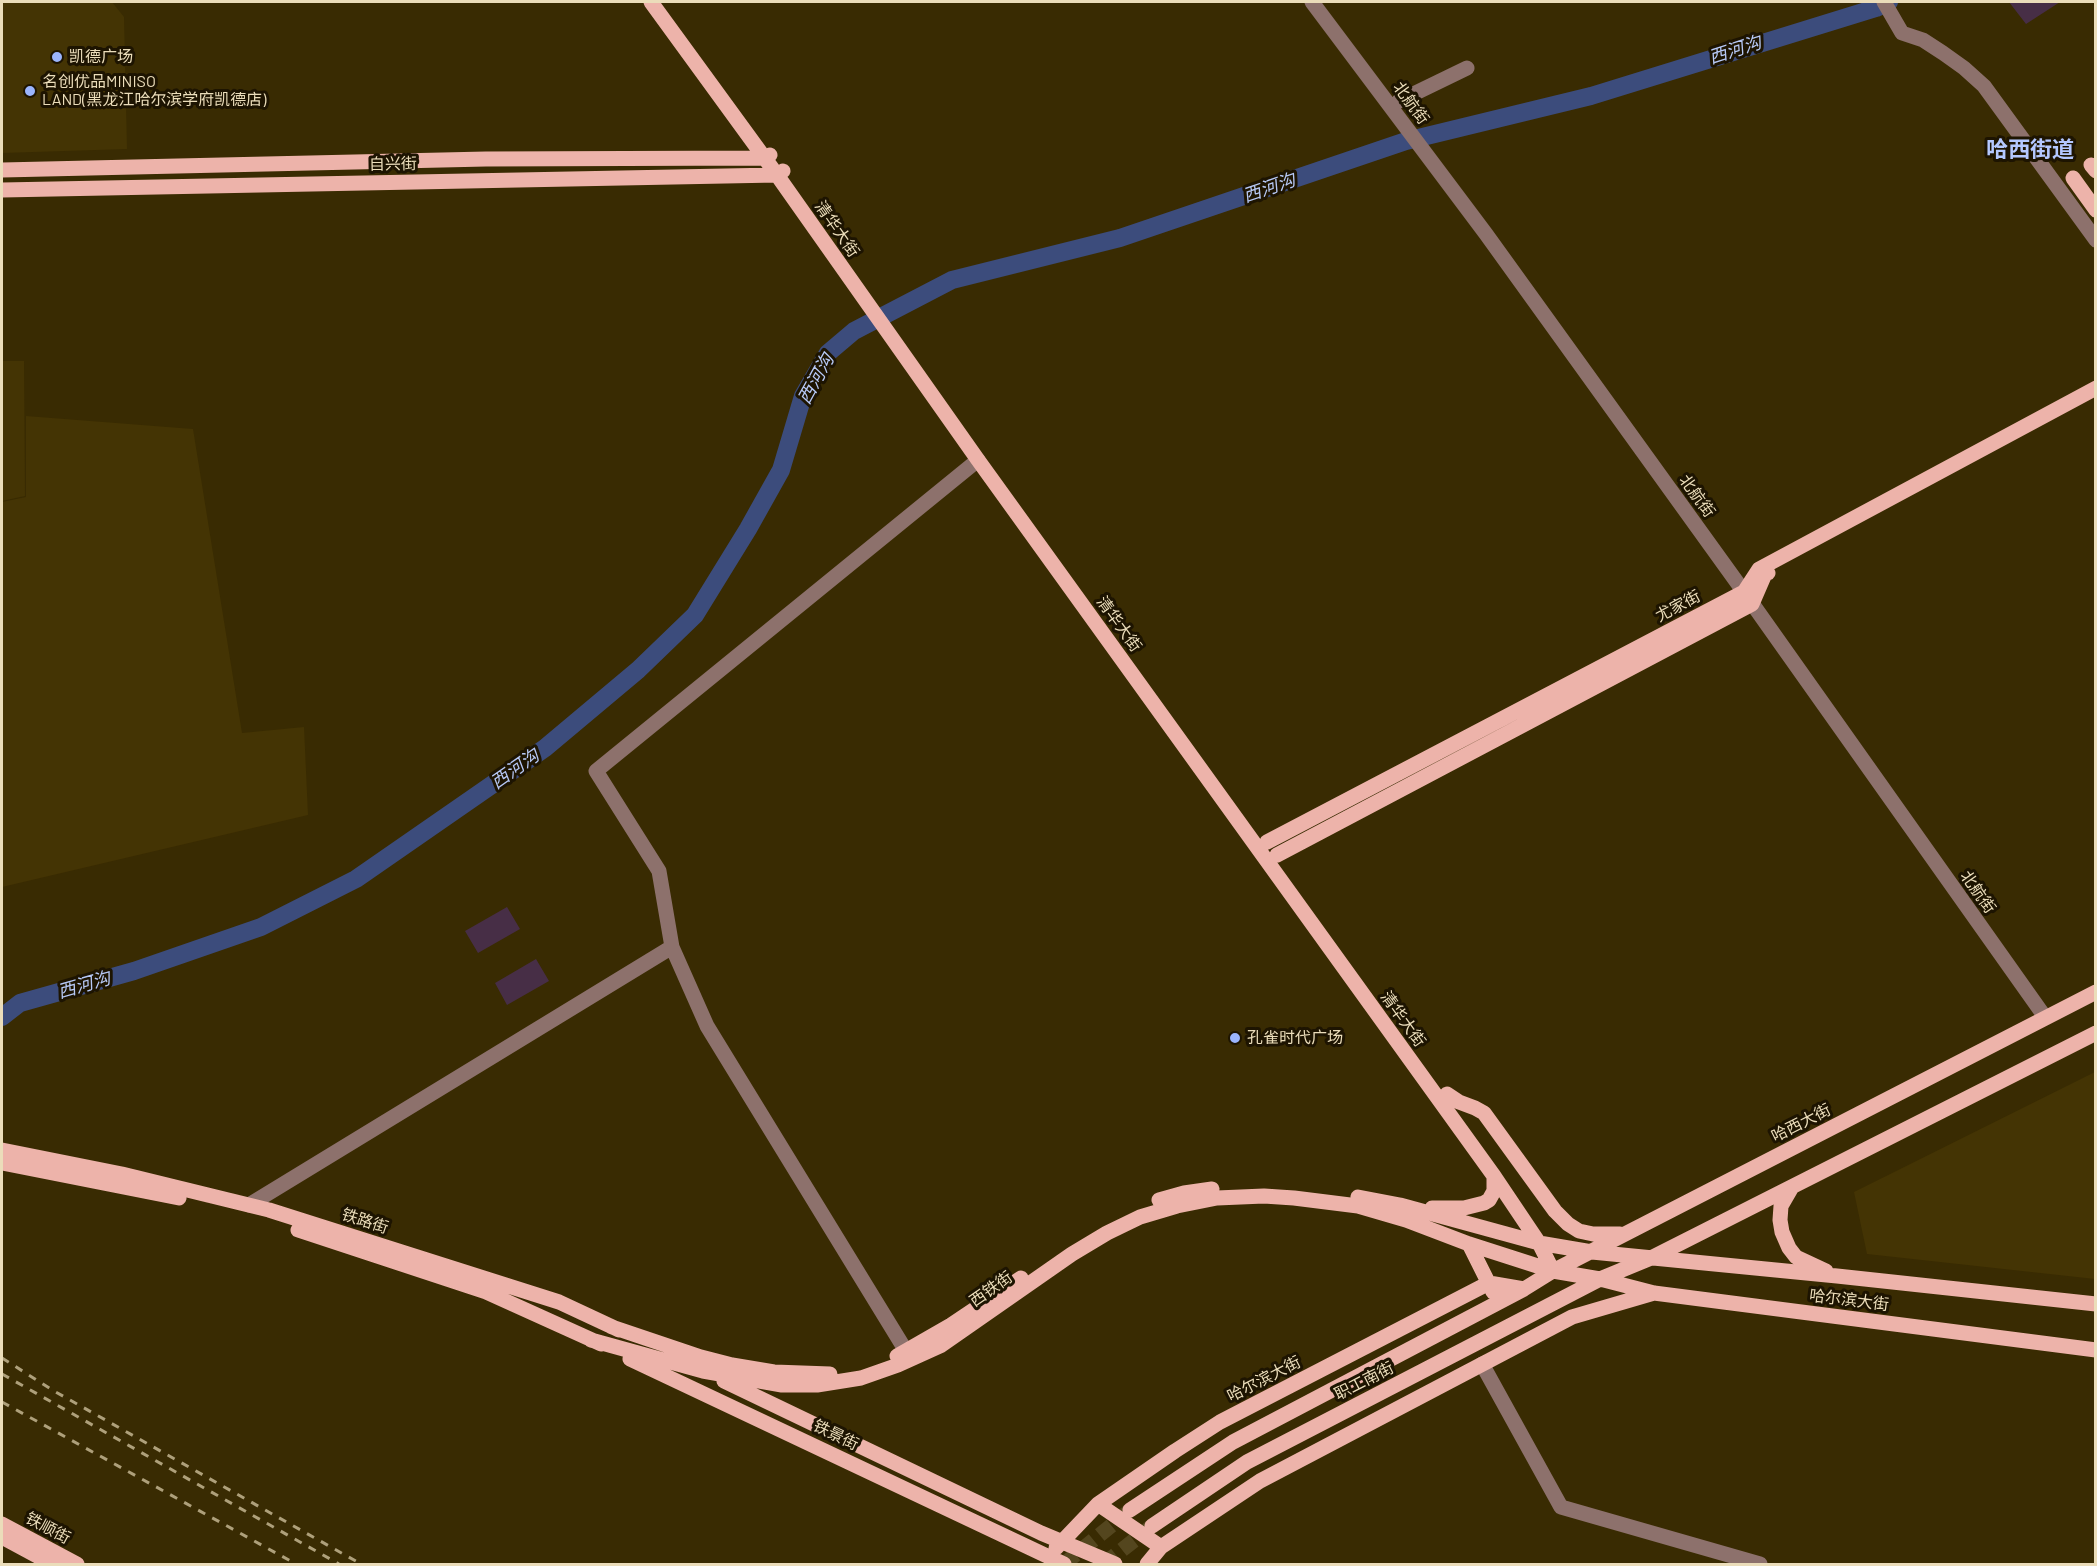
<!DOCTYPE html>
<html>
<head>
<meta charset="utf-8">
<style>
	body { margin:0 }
	#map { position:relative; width:2097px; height:1566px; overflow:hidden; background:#392b02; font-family:Barlow,sans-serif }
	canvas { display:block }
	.frame { position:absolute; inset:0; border:3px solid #ebddba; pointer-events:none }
</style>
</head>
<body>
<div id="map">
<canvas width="2097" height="1566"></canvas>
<div class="frame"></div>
</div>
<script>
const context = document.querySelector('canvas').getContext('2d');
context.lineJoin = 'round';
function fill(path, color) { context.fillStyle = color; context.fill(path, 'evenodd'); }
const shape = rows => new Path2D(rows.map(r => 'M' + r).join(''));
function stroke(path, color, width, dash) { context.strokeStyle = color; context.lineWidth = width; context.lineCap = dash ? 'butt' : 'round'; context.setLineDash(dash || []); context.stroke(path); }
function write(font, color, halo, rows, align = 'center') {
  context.font = font + ' Barlow,"Noto Sans SC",sans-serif'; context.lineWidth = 6; context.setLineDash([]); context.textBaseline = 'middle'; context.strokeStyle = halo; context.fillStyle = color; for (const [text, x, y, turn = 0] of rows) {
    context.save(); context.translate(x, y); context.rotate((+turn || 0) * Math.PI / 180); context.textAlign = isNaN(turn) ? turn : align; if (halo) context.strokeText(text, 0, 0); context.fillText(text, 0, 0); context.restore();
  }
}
const built = shape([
	[2,2,112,2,124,17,127,149,2,153],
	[2,361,24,361,25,496,2,501],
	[26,416,193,429,242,733,304,727,308,815,2,887,2,502,26,497],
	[2095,1072,2095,1279,1867,1254,1854,1192]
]);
const green = shape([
	[2009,2,2060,2,2026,24],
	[507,907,520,929,478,953,465,931],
	[536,959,549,981,507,1005,495,983]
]);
const river = shape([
	[2,1017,20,1003,134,971,261,927,356,879,545,748,638,670,695,615,748,529,781,470,803,396,828,353,854,331,952,280,1120,238,1406,141,1591,96,1876,8,1889,2]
]);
const majorTunnel = shape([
	[1064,1564,1128,1512],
	[1104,1564,1151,1527]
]);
const minor = shape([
	[1312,2,1486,234,1744,592,2045,1017],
	[1884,2,1902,33,1923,40,1943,53,1964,68,1984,86,2096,240],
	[1399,101,1467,68],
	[672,947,707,1026,906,1351],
	[249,1205,672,947,659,871,596,771,978,460],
	[1482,1364,1561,1507,1760,1564]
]);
const major = shape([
	[651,2,777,175,978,460,1494,1176,1539,1243,1553,1271],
	[2091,165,2096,171],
	[2,170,486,159,765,158,770,155],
	[2073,178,2096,210],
	[2,190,777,175,783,171],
	[1267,842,1744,592,1759,569,2096,388],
	[1277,855,1752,604,1765,574,1768,573],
	[1447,1094,1459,1102,1475,1108,1484,1113,1555,1211,1568,1224,1579,1231,1593,1234,1620,1234],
	[2,1150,122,1174,269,1210,559,1302,619,1330],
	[2,1163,179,1198],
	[1792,1187,1781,1206,1780,1220,1782,1232,1789,1248,1796,1257,1826,1271],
	[1358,1197,1400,1205,1539,1243,1592,1252,1837,1276,2096,1304],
	[1159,1200,1184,1193,1212,1189],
	[1432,1208,1464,1208,1484,1203,1489,1200,1494,1191,1494,1176],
	[298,1230,486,1292,601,1344],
	[1469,1244,1493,1292],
	[612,1327,701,1357,732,1365,774,1372,830,1374],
	[591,1340,703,1371,782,1385,817,1385,861,1378,898,1365,940,1346,1072,1254,1107,1233,1140,1217,1177,1206,1217,1198,1264,1196,1294,1198,1358,1206,1406,1220,1469,1244,1553,1271,1600,1279,1654,1293,2096,1350],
	[897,1356,951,1325,1021,1278],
	[630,1359,1064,1564],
	[724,1381,1041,1533,1115,1564],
	[1098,1504,1161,1547],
	[1130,1510,1233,1442,1524,1289,1553,1271,2096,992],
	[2,1524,77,1564],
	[1152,1526,1247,1462,1600,1279,1651,1258,2096,1033],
	[2,1537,52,1564],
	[1056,1548,1098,1504,1175,1451,1220,1422,1489,1283,1524,1289],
	[1147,1564,1161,1547,1260,1481,1572,1317,1654,1293]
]);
const rail = shape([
	[2,1358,54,1391,361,1564],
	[2,1374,339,1564],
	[2,1402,296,1564]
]);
const markers = [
	[57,57,6,"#9bb5fd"],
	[30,91,6,"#9bb5fd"],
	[1235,1038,6,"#9bb5fd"]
];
const poiNames = [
	["凯德广场",69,57],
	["名创优品MINISO",42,82],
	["LAND(黑龙江哈尔滨学府凯德店)",42,100],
	["孔雀时代广场",1247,1038]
];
const streetNames = [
	["北航街",1411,103,54],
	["自兴街",393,164,-1],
	["清华大街",837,229,55],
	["北航街",1697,496,54],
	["尤家街",1678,606,-28],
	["清华大街",1119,624,54],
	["北航街",1978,892,55],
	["清华大街",1403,1019,54],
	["哈西大街",1801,1123,-27],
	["铁路街",365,1221,18],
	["西铁街",991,1289,-35],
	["哈尔滨大街",1849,1300,7],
	["哈尔滨大街",1264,1379,-27],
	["职工南街",1364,1381,-27],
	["铁景街",836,1435,26],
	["铁顺街",48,1528,28]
];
const waterNames = [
	["西河沟",1735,50,-18],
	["西河沟",1269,188,-19],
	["西河沟",816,379,-61],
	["西河沟",515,769,-35],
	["西河沟",84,985,-16]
];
const districtNames = [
	["哈西街道",2030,150]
];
fill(built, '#443404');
fill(green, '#472e46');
stroke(river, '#3c4c7c', 18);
stroke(majorTunnel, '#54461e', 15, [15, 8]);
stroke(minor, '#8d716c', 15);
stroke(major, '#edb3aa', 15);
stroke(rail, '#aea07b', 3, [8, 8]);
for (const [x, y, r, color] of markers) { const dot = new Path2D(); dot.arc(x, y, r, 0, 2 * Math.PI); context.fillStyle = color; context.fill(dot); stroke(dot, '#1d1401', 2); }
write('16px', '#ebddba', '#1d1401', poiNames, 'left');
write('16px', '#ebddba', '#1d1401', streetNames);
write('italic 18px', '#b7c9f6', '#1d1401', waterNames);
write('bold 22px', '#b4c8ff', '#1d1401', districtNames);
</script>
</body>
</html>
